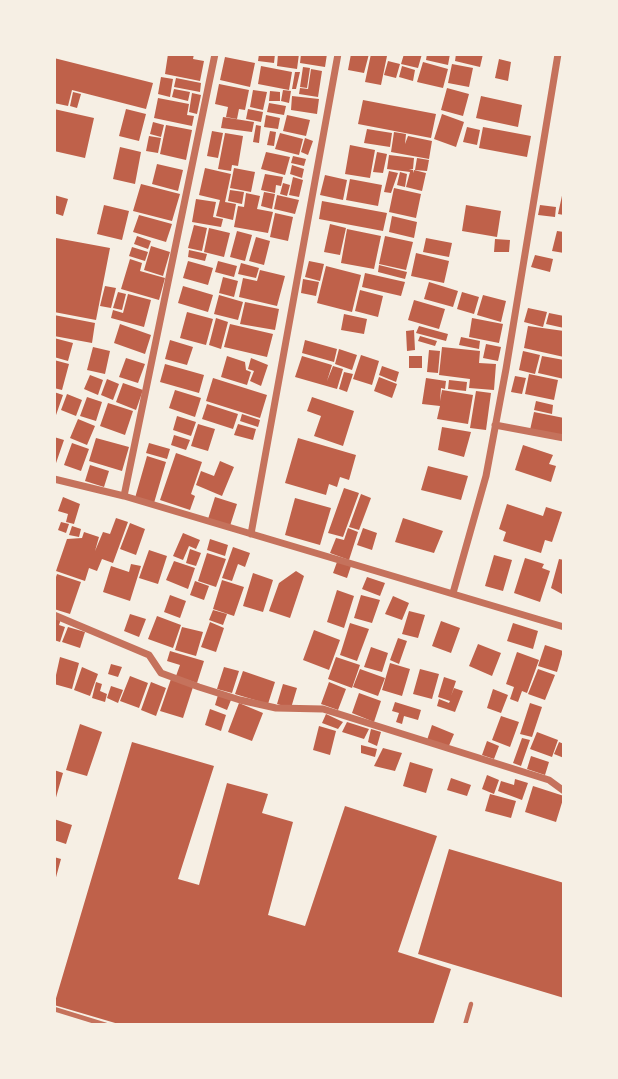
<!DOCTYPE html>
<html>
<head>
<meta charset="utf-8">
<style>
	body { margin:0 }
	#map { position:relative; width:618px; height:1079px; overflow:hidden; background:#f6efe4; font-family:"Roboto Serif",serif }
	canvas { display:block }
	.frame { position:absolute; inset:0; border:56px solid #f6efe4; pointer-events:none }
</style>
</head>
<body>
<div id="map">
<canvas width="618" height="1079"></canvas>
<div class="frame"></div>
</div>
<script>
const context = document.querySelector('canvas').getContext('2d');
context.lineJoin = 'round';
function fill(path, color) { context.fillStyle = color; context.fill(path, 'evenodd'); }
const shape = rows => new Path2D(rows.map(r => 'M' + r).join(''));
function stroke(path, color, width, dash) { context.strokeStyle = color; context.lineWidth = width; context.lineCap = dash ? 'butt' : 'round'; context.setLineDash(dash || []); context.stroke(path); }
const building = shape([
	[168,54,194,54,193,59,204,61,200,81,165,74],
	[259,54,275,54,274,63,258,61],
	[278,54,299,54,297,69,277,66],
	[301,54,327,54,325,67,300,63],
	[351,54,369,54,364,73,348,70],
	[371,54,387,56,381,85,365,82],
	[404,54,422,54,418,68,401,64],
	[427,54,450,54,448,65,426,60],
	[456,54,483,54,480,67,455,61],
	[225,57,255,63,250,87,220,80],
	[54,58,153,83,146,109,72,90,68,106,54,103],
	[499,59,511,62,508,81,495,78],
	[388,61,400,64,396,78,384,75],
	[423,62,448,69,443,88,417,82],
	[452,64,473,68,469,87,448,83],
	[261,66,292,72,289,90,258,84],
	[402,66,415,70,413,81,399,77],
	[303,67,310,68,307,88,300,87],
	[311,69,322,71,318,97,299,94,300,88,308,89],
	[295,72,300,72,296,89,292,89],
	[161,77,173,79,170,97,158,94],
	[176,78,201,83,200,92,174,87],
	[219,84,249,90,245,110,239,109,237,119,226,117,228,107,215,104],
	[447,88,469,94,463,116,441,110],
	[174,89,190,92,188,101,172,97],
	[253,90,267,92,263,110,250,107],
	[283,90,291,91,289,103,281,101],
	[270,91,280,92,280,101,269,101],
	[73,92,81,94,77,108,70,106],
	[192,93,201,95,197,114,189,112],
	[292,96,319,99,317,114,291,110],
	[481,96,522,105,518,127,476,118],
	[158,98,189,104,187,115,194,116,192,126,154,118],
	[363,100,436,114,431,138,358,124],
	[269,103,286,106,284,115,267,112],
	[54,109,94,118,85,158,54,151],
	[126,109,146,114,139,141,119,136],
	[248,109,263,112,261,122,246,119],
	[442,114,464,122,456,147,434,139],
	[266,115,280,118,278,129,264,127],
	[287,115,310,120,306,136,283,131],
	[223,117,254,122,252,132,221,128],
	[153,122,164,125,161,137,150,134],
	[166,125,192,130,186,160,160,154],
	[256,125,261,126,259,143,253,142],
	[467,127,480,130,477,145,463,142],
	[483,127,531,136,527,157,479,148],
	[367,129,392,133,390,147,364,143],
	[212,131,223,133,218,158,207,156],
	[270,131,276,132,274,146,267,145],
	[394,132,406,134,405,144,408,136,432,141,429,159,391,152],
	[225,133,243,136,238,166,232,165,231,171,218,169],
	[280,133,303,139,299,155,275,149],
	[149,136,161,138,158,153,146,151],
	[305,138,313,141,308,155,301,152],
	[350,145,375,150,370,178,345,174],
	[120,147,141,152,135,184,113,179],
	[266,152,290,157,285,175,261,169],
	[377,152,387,154,383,173,373,172],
	[389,155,414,158,413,169,409,169,413,170,413,173,414,170,426,173,422,191,406,187,410,172,387,169],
	[293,156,306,159,304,166,291,163],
	[417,158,429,160,427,171,415,170],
	[157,164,183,170,178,191,152,184],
	[292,165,304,169,302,178,290,174],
	[205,168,231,174,225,202,236,204,233,220,216,216,220,200,199,195],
	[234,168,255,172,251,192,230,188],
	[389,171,398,173,391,193,384,192],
	[400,172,407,174,405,187,397,185],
	[265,174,283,177,281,186,276,185,275,193,261,190],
	[325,175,347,180,343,200,320,195],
	[293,177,303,180,299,197,289,195],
	[350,179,382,185,378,206,346,200],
	[283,183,290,185,287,196,280,194],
	[141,184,180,194,172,221,133,211],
	[394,188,421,194,416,218,389,212],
	[230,190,244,192,242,204,228,201],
	[563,191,564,191,564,215,558,214],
	[264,192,275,194,272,209,261,206],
	[246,193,260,196,257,209,273,212,268,233,234,227,238,206,244,207],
	[54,195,68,199,63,216,54,213],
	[277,195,299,200,295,214,274,209],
	[196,199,216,202,213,217,223,219,221,227,192,222],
	[322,201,387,213,383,231,319,219],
	[104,205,129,211,122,240,97,234],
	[466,205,501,211,497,237,462,231],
	[540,205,556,207,555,217,538,215],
	[275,213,293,217,288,241,270,237],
	[139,215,172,224,166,242,133,232],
	[392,216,417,222,414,238,389,232],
	[330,224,346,228,340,255,324,252],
	[194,225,207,228,202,251,188,248],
	[209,228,230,233,224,257,204,252],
	[347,229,381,236,374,269,341,263],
	[237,231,252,235,245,261,230,257],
	[557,231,564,232,564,253,552,251],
	[137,236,151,241,148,249,134,244],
	[385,236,413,242,406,270,379,264],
	[256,237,270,241,264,265,249,261],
	[56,238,110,248,96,320,54,312],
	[426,238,452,243,449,257,423,252],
	[495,239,510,240,509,252,494,252],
	[151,246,170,252,163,276,144,270],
	[132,247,148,252,145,261,129,256],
	[189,250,207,254,205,261,188,257],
	[416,253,449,261,444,283,411,276],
	[535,255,553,259,550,272,531,267],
	[130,259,142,263,140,271,165,278,159,300,121,289],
	[188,261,213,268,208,285,183,278],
	[218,261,237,266,234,277,215,272],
	[309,261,324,264,320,281,305,277],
	[241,263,259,268,256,278,238,274],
	[379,265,407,272,405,279,378,272],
	[326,266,361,275,352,312,317,303],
	[260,270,285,276,277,306,239,297,243,278,257,281],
	[365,273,405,282,401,296,362,287],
	[223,277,238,281,234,297,219,293],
	[303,279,319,282,316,296,301,293],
	[429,282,458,291,453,307,424,299],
	[105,286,116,288,111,308,100,306],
	[183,286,213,295,208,312,178,303],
	[360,290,383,296,378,317,355,311],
	[118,292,126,294,122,310,113,308],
	[462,292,479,297,474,314,457,309],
	[128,294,151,300,144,327,111,318,113,310,123,313],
	[219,295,243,302,238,320,214,314],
	[483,295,506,301,501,322,477,315],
	[414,300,445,309,439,329,408,320],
	[245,302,279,309,275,330,240,324],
	[528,308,547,312,543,327,524,322],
	[187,312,213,319,206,345,180,338],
	[549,313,564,316,564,328,546,324],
	[344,314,367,319,364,334,341,330],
	[54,315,95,323,92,343,54,336],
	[216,318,228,322,221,349,209,345],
	[472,318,503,324,499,343,469,337],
	[120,324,151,335,145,354,114,343],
	[230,324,273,334,267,357,224,347],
	[419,326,448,334,446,341,416,333],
	[528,326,564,331,564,357,524,348],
	[414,330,415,350,407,351,406,331],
	[420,336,437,341,435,346,418,341],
	[461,337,480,341,479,349,459,345],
	[54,338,73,343,68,361,54,357],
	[170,340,193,347,187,365,165,359],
	[305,340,337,349,334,362,302,353],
	[486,344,501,347,498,361,483,358],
	[93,347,110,351,105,374,87,370],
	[442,347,480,351,479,363,496,364,494,390,469,388,470,379,439,375],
	[339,349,357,355,352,370,335,364],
	[429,350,440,351,438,373,427,372],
	[523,351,540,355,535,374,519,370],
	[361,355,379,361,372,385,353,379],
	[227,356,245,362,246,370,251,372,247,385,221,377],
	[302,356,332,365,327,381,333,366,343,369,337,389,295,377],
	[409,356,422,356,422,368,409,368],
	[542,356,564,360,564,379,538,373],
	[126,358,145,364,138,383,119,377],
	[251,358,268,365,261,386,250,381,254,371,248,369],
	[54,360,69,364,62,390,54,388],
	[165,364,204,375,199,393,160,382],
	[382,366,399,372,396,382,379,375],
	[344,372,353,374,347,392,339,389],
	[529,374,558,380,554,400,525,394],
	[90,375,103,380,98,395,84,389],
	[515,376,526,378,522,394,511,392],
	[379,377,397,384,392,398,374,391],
	[213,378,267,395,260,418,206,401],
	[426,378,446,381,445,389,441,388,440,401,442,390,473,395,468,424,437,419,440,406,422,404],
	[107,379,119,384,113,400,101,395],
	[449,380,467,382,466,391,448,389],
	[123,383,143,390,136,410,116,402],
	[175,390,201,398,195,417,169,408],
	[476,391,491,393,486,430,470,428],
	[54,392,63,395,55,418,54,418],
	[67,394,82,400,76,416,61,410],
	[87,397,102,402,96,421,80,416],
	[312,397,354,411,343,446,314,436,321,416,307,411],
	[536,401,553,405,552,414,534,410],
	[108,403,133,411,125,435,100,426],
	[207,404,238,414,233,429,202,419],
	[534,412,564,418,564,437,530,430],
	[242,414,260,420,258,427,240,421],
	[177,416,196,422,191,436,173,430],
	[78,419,95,426,87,445,70,438],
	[198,424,215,429,208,451,191,446],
	[238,424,256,429,253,440,234,435],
	[442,427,471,432,464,457,438,450],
	[174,435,190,440,186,450,171,445],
	[54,437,64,440,55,466,54,466],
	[96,438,129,447,122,471,89,461],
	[298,438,356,455,349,480,340,477,337,487,329,484,326,495,285,483],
	[72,443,89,449,81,471,64,465],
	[149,443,170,449,167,459,146,453],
	[523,445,553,455,549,464,556,466,551,482,515,470],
	[176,453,202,462,191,494,195,496,190,510,160,500],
	[147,456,166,462,154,503,135,498],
	[220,461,234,467,222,496,196,485,201,471,214,476],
	[90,465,109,471,104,487,85,481],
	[428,466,468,476,461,500,421,490],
	[344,488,359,493,343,537,328,533],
	[361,494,371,498,359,530,349,527],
	[63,497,80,504,74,524,66,522,68,514,58,511],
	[215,497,237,504,230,526,208,519],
	[295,498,331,508,320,545,285,535],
	[507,504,543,516,546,507,562,512,552,542,545,540,541,553,503,541,506,532,499,529],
	[116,518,128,522,113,563,102,559,97,571,89,568,85,581,56,571,67,539,82,538,84,532,99,537,95,551,103,532,110,534],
	[403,518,443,531,434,553,395,542],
	[61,522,69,524,66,533,58,530],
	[130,523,145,529,136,555,120,549],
	[72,526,81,529,79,537,69,535],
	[348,528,358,532,349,560,330,553,336,538,344,540],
	[363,528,377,533,372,550,357,545],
	[183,533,200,540,196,549,189,546,183,560,173,556],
	[210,539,228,545,225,556,207,550],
	[233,547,250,553,245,567,238,564,232,581,222,578],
	[190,549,201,553,196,566,186,563],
	[149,550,167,556,158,584,139,578],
	[207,553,226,559,216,587,198,581],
	[494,555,512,560,503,591,485,586],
	[525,558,544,564,542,568,550,571,540,602,514,593],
	[559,559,564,560,562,594,551,588],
	[174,561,195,568,188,589,166,580],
	[337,562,351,566,347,578,333,573],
	[131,564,141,566,130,601,103,592,111,566,129,572],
	[296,571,304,576,290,618,269,611,279,583],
	[253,573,273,580,263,612,243,606],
	[57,574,81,582,70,614,54,609,54,583],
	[367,577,385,583,380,596,362,589],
	[222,580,244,587,234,616,213,609],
	[195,581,209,586,204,600,190,595],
	[337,590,354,596,344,628,327,622],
	[170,595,186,601,180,618,164,612],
	[361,595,380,600,372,623,354,618],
	[393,596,409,603,402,620,385,614],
	[213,610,227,614,223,625,209,620],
	[409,611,425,615,418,638,402,634],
	[130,614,146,619,139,637,124,631],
	[157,616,181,625,173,648,148,639],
	[54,617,61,619,59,625,65,627,60,642,54,640],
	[441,621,460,628,451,653,432,646],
	[210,622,224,628,216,652,201,647],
	[350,623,369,629,357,661,340,655],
	[513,623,538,631,533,649,507,641],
	[68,627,85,632,80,648,62,642],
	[182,627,203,632,196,656,175,650],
	[314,630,340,640,329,670,303,660],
	[398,638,407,641,399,664,390,660],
	[478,644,501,653,492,676,469,666],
	[545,645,563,651,557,672,538,666],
	[371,647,388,653,382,672,364,667],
	[170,651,204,661,197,683,176,676,180,665,167,661],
	[517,652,539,660,527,693,522,691,518,702,510,699,514,687,506,684],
	[60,657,79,663,72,689,54,684],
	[336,657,360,665,352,688,328,679],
	[390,663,410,669,402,696,382,690],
	[111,664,122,667,118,677,108,674],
	[82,667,98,674,90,696,74,690],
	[224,667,239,671,232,693,217,689],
	[360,669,385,678,378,696,353,687],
	[420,669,439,674,432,699,413,694],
	[538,669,555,675,545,700,528,694],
	[243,671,275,682,268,704,235,694],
	[130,676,148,683,139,708,120,701],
	[444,677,456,681,451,696,454,688,463,691,455,712,437,706,439,699,449,703,450,701,438,697],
	[171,679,193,687,183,718,160,711],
	[96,682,102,684,100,691,107,694,105,702,92,698],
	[151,682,166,688,156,716,141,710],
	[329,682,346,689,338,710,321,704],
	[283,684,297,688,291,708,277,704],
	[111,686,123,690,118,703,107,698],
	[493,689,508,695,501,713,487,708],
	[359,693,381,701,374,722,352,713],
	[218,695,231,700,227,710,215,705],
	[395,702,421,710,418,720,404,716,402,724,396,722,399,713,392,711],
	[239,703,263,713,252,741,228,732],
	[530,703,542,707,532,737,520,734],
	[210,709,226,715,221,731,205,725],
	[326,714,343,722,338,729,322,723],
	[501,716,519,722,510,747,492,740],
	[347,722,369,729,364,739,342,732],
	[80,724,102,732,87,776,66,770],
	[432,725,454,734,448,748,427,740],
	[319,726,336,731,330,755,313,750],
	[371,729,381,732,377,746,368,742],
	[537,732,558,740,552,757,530,749],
	[522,738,530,740,521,766,513,763],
	[487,741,499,746,494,759,482,755],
	[132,742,214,766,178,879,199,885,227,783,268,794,262,813,293,822,268,915,305,926,345,806,437,836,398,952,451,969,433,1025,122,1025,54,1005],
	[559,742,564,744,564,758,554,754],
	[361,745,377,749,375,757,361,753],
	[383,748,402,753,395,771,374,766],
	[531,756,549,762,545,775,527,769],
	[410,762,433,769,426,793,403,786],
	[54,770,63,773,55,801,54,801],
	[487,775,499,780,494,794,482,789],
	[451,778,471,785,467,796,447,790],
	[515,779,528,783,522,800,498,791,501,781,514,785],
	[533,786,564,796,556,822,525,812],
	[490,794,516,801,511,818,485,811],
	[54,819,72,825,66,844,54,840],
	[449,849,564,883,564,998,418,954],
	[54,857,61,859,55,881,54,881]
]);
const service = shape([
	[54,1009,106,1025],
	[465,1025,471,1004]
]);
const minor = shape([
	[495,425,564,438],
	[54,479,124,496,564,627],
	[124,496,215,54],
	[251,534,338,54],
	[453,593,486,476,506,369,558,54],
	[54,615,149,655,161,673,199,687,240,700,276,708,323,709,549,780,564,791]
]);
fill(building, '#bf614a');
stroke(service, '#c5725c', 4.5);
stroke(minor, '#c5725c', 7);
</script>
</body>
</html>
